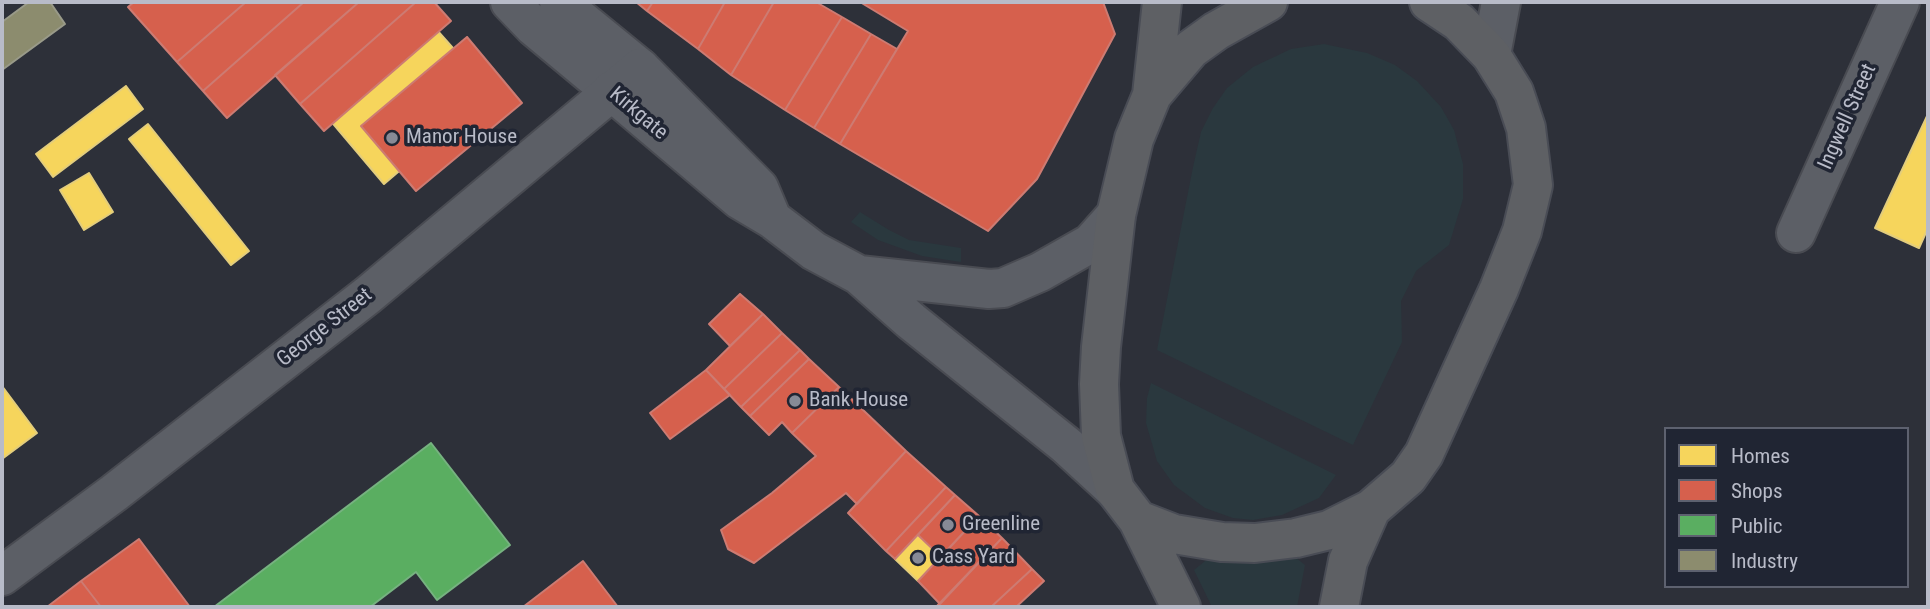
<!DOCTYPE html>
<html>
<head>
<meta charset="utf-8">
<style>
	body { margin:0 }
	#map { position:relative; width:1930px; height:609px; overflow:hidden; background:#2d3039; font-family:"Roboto Condensed",sans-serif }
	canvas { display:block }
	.frame { position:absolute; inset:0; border:4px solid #b8bbc8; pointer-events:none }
	.legend { position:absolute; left:1664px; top:427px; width:245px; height:161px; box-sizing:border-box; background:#202533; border:2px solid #5d616f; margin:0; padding:9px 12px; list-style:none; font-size:21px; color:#b8bbc8 }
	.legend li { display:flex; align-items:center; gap:14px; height:35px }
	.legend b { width:35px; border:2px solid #5d616f }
</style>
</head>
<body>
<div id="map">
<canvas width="1930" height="609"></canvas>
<div class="frame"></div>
<ul class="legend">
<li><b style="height:19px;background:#f6d55c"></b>Homes</li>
<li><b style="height:19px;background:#d6604d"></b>Shops</li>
<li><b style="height:19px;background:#5aae61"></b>Public</li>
<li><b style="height:19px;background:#8c8c6e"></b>Industry</li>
</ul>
</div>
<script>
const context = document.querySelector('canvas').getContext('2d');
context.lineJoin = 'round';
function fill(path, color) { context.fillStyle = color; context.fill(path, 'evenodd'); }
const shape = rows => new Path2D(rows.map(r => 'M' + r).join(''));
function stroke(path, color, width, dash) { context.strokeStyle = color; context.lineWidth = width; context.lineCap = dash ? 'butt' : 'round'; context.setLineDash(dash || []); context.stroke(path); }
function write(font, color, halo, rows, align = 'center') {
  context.font = font + ' "Roboto Condensed",sans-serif'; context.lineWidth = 7; context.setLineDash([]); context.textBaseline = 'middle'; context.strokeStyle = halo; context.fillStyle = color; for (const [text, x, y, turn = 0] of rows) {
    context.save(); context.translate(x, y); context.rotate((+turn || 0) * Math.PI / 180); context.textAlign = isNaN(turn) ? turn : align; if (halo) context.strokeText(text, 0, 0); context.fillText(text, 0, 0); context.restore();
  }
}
const green = shape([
	[1324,44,1367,53,1395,65,1417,81,1441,107,1454,130,1463,164,1463,199,1449,245,1416,271,1401,301,1402,342,1353,445,1157,350,1193,167,1201,132,1213,108,1227,88,1253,67,1291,49],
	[860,212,889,230,909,240,961,248,961,262,922,256,878,240,851,222],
	[1151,383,1336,475,1319,498,1282,515,1253,520,1233,518,1205,508,1174,485,1157,461,1146,423,1147,398],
	[1210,557,1251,563,1295,557,1305,565,1297,607,1212,607,1194,570]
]);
const homes = shape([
	[388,2,412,2,492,92,384,184,297,81,388,2],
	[126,86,143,109,53,177,36,154,126,86],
	[1928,114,1928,228,1919,248,1875,228,1928,114],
	[148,124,249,251,231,265,129,139,148,124],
	[89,173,113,212,84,230,60,190,89,173],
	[2,386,37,433,2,459,2,386],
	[918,535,941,557,918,581,895,559,918,535]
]);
const shops = shape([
	[134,2,246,2,177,62,128,7,134,2],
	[246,2,304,2,203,91,177,62,246,2],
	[304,2,359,2,227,118,203,91,304,2],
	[359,2,416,2,300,104,275,75,359,2],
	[416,2,434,2,451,21,324,131,300,104,416,2],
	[636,2,653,2,647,11,636,2],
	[653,2,725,2,698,49,647,11,653,2],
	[725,2,774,2,731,75,698,49,725,2],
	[774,2,816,2,842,17,785,110,731,75,774,2],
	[860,2,1103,2,1115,34,1037,179,988,231,840,144,908,31,860,2],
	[842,17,871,34,814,128,785,110,842,17],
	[871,34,897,49,840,144,814,128,871,34],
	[467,37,522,103,416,191,361,126,467,37],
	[740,294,763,314,730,346,709,324,740,294],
	[763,314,782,333,724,389,706,370,763,314],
	[782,333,800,350,741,407,724,389,782,333],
	[800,350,809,359,750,416,741,407,800,350],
	[809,359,839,387,792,433,782,422,769,435,750,416,809,359],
	[706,370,730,395,670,439,650,413,706,370],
	[839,387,906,451,857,504,846,493,754,563,728,549,721,530,772,493,816,456,792,433,839,387],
	[906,451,946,487,886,551,848,513,906,451],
	[946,487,955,495,895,559,886,551,946,487],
	[955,495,979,516,941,557,918,535,955,495],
	[979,516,1002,538,940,604,918,581,979,516],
	[1002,538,1032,569,991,607,936,607,1002,538],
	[139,539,190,607,101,607,81,581,139,539],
	[583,561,618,607,523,607,583,561],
	[1032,569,1044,581,1016,607,991,607,1032,569],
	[81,581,101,607,47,607,81,581]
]);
const public = shape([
	[431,443,510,545,437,600,416,572,370,607,214,607,431,443]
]);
const industry = shape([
	[29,2,50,2,65,24,2,70,2,22,29,2]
]);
const minor = shape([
	[510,2,534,27,611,91],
	[559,2,640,68],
	[1796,233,1900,2]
]);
const tertiary = shape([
	[1491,55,1501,2],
	[611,91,740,200,772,219,814,251,859,275,911,321,1066,445,1115,490],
	[859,275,989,289,1003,288,1040,272,1091,243,1116,215],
	[2,576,114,493,368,295,640,68,759,188,772,219]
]);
const trunk = shape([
	[1268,2,1216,31,1191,49,1152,95,1134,139,1116,215,1101,347,1099,384,1101,436,1115,490,1138,520,1174,534,1222,542,1255,543,1296,538,1329,530,1371,509,1408,477,1424,454,1499,289,1522,231,1533,185,1526,128,1514,92,1491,55,1459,22,1429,2],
	[1152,95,1162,2],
	[1138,520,1181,607],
	[1339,607,1348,561,1371,509]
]);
const markers = [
	[392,138,7,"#878a96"],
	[795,401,7,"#878a96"],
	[948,525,7,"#878a96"],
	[918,558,7,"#878a96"]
];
const streetNames = [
	["Kirkgate",638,114,40],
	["Ingwell Street",1848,117,-66],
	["George Street",325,328,-38]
];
const poiNames = [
	["Manor House",406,138],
	["Bank House",809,401],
	["Greenline",962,525],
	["Cass Yard",932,558]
];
fill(green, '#2a383e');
fill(homes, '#f6d55c');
stroke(homes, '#e3cd7c', 2);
fill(shops, '#d6604d');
stroke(shops, '#cd7b72', 2);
fill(public, '#5aae61');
stroke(public, '#76b280', 2);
fill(industry, '#8c8c6e');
stroke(industry, '#999a89', 2);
stroke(minor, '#494b52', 42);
stroke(tertiary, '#494b52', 42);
stroke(trunk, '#494c55', 42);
stroke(minor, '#5c5f66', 38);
stroke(tertiary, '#5c5f66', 38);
stroke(trunk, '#5e6064', 38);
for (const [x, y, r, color] of markers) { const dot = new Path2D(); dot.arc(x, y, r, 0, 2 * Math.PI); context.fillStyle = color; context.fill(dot); stroke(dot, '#202533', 2.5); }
write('21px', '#b8bbc8', '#202533', streetNames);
write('21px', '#b8bbc8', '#202533', poiNames, 'left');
</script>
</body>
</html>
